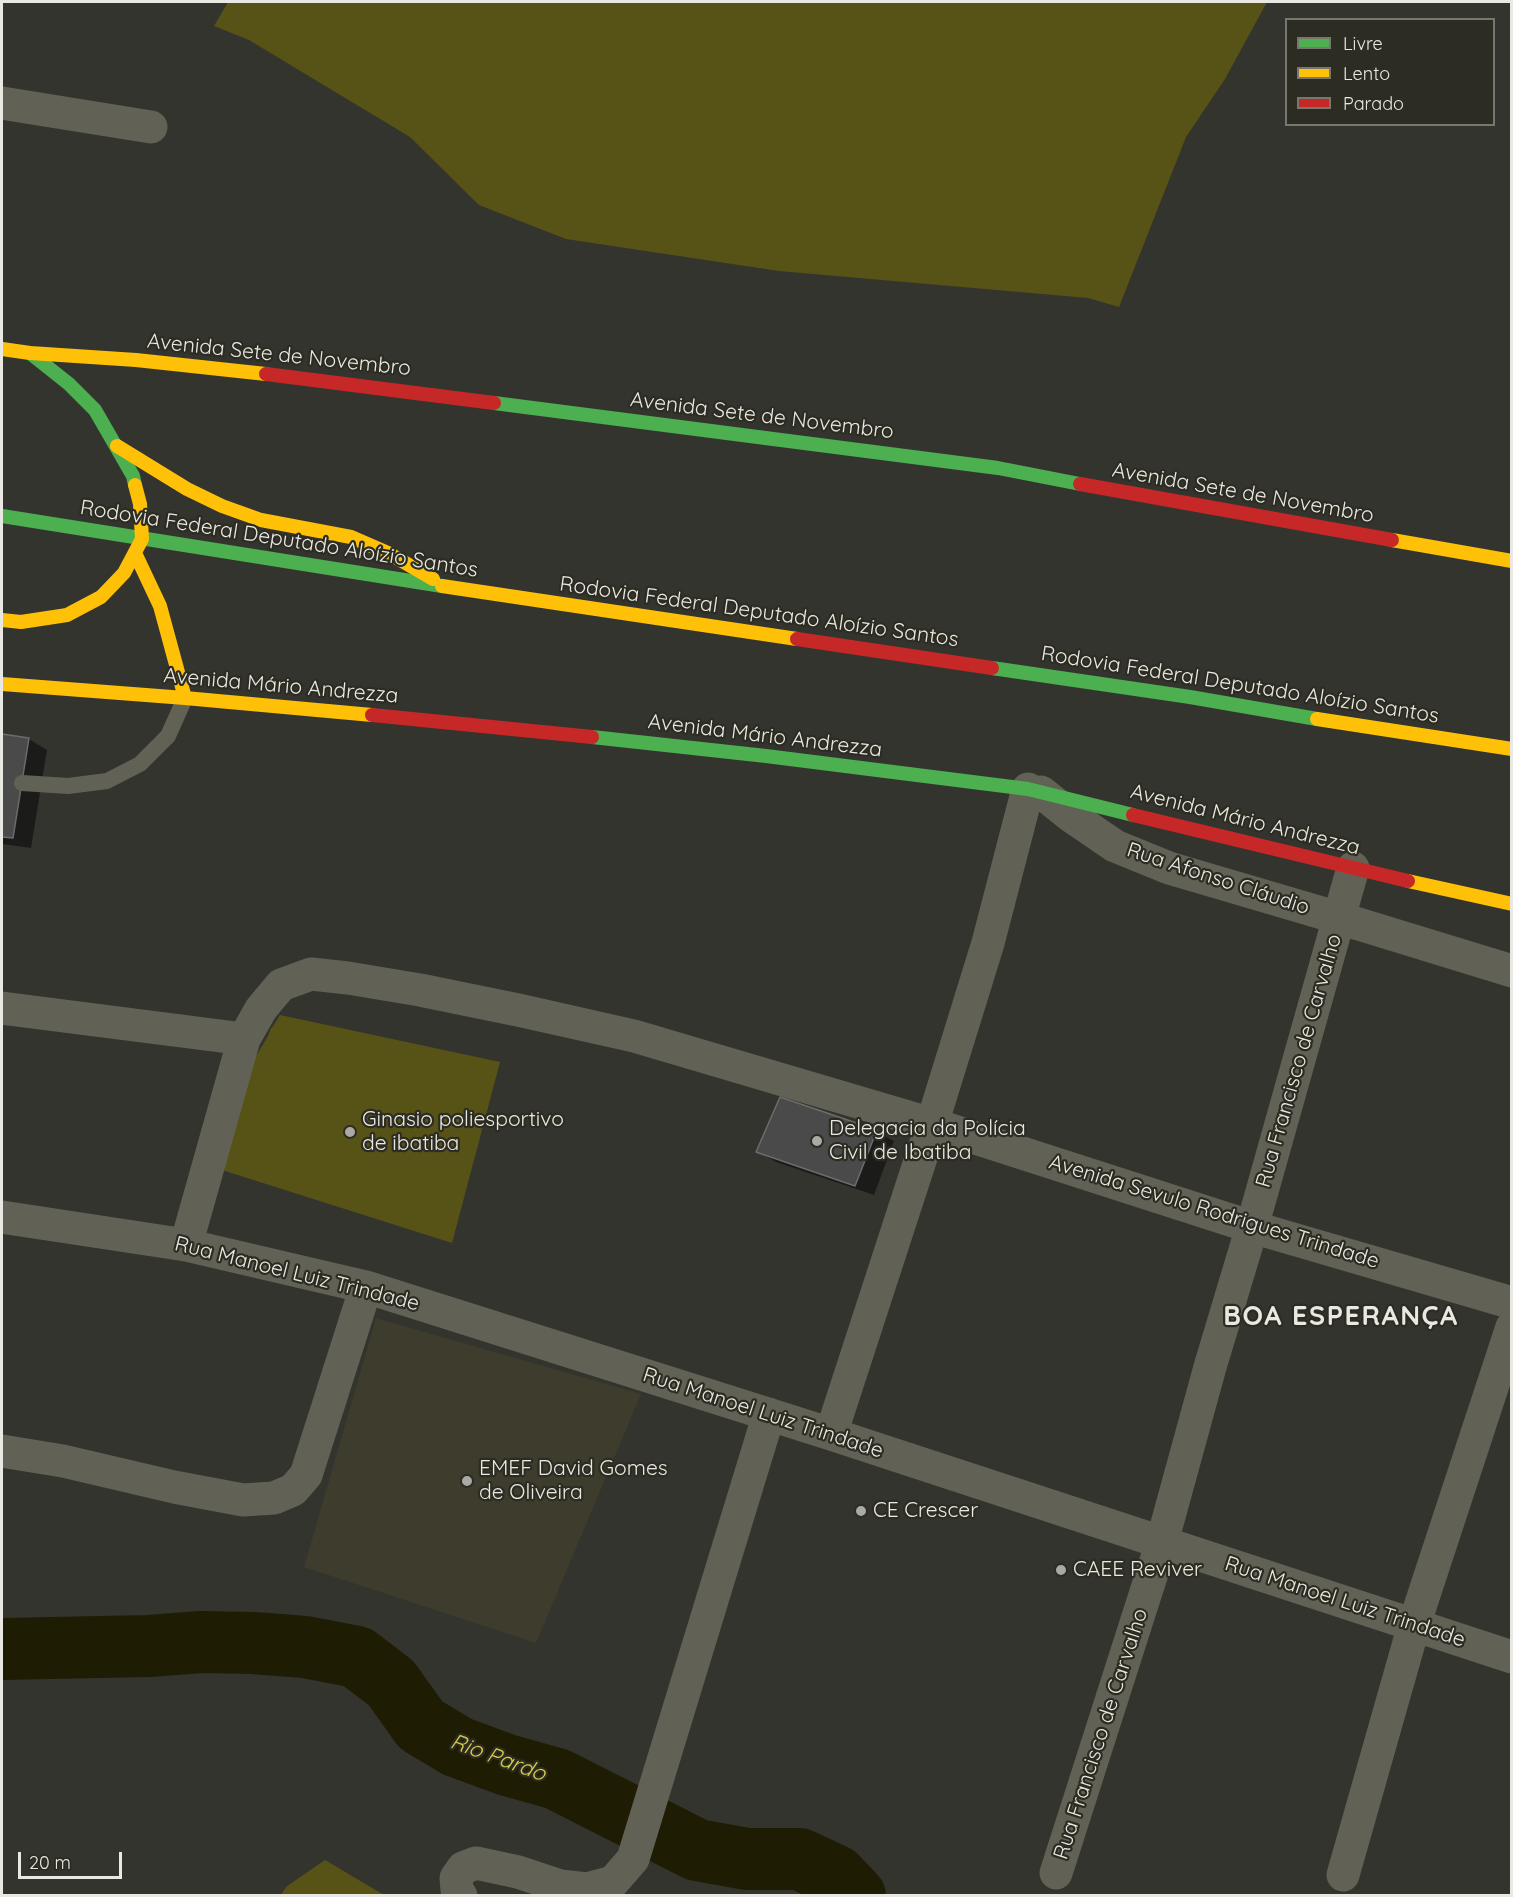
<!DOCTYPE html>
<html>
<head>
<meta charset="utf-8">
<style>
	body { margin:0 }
	#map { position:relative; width:1513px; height:1897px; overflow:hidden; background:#34342f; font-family:Quicksand,sans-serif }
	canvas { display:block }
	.frame { position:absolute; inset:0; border:3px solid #e9e8e2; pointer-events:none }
	.legend { position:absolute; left:1285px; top:18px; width:210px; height:108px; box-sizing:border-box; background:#2d2c22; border:2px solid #78776f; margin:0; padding:8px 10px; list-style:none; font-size:18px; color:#e9e8e2 }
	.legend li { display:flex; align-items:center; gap:12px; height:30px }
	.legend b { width:30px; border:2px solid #78776f }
	.scale { position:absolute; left:18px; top:1852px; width:104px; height:27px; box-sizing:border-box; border:3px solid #e9e8e2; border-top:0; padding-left:8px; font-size:18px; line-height:21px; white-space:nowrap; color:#e9e8e2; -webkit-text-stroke:4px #2d2c22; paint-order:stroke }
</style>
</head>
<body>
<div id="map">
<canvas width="1513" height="1897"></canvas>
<div class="frame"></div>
<ul class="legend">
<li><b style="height:8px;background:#4caf50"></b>Livre</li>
<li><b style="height:8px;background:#ffc107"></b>Lento</li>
<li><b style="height:8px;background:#c62828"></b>Parado</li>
</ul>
<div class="scale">20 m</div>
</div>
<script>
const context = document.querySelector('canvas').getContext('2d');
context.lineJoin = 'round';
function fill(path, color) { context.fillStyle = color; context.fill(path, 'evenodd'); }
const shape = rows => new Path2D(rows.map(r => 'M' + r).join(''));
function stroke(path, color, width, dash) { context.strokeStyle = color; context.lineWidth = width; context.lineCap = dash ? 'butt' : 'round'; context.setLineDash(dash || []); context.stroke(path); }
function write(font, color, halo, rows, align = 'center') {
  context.font = font + ' Quicksand,sans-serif'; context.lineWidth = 4.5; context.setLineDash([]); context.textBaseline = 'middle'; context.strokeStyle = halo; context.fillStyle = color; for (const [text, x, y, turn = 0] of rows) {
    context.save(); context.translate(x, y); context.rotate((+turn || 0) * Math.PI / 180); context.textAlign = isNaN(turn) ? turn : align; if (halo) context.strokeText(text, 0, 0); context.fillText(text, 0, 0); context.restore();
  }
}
const built = shape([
	[376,1318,641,1394,536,1643,304,1567]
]);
const green = shape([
	[228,2,1267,2,1225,79,1186,137,1119,307,1088,298,779,271,566,239,479,205,410,137,249,40,214,26],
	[280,1015,500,1062,452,1243,222,1170,239,1085,268,1036,271,1028,272,1028],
	[325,1860,384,1895,281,1895,286,1887]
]);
const shadow = shape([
	[2,735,29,739,47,750,31,848,2,844],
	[876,1131,894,1141,874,1195,776,1162,758,1151]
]);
const river = shape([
	[2,1649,149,1646,201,1642,253,1643,305,1647,357,1657,391,1683,421,1725,458,1747,507,1765,557,1779,697,1850,747,1859,800,1859,836,1876,855,1896]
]);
const building = shape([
	[2,734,29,738,13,838,2,837,2,734],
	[780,1097,877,1130,855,1186,756,1152,780,1097]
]);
const lane = shape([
	[22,783,68,786,107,781,140,764,168,736,185,698]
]);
const street = shape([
	[2,103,151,127],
	[1041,792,1071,816,1115,846,1169,868,1339,918,1512,971],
	[2,1008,244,1039],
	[2,1217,186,1245,366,1287,831,1434,1512,1657],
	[186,1245,244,1039,261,1009,281,985,311,974,348,978,420,990,518,1010,634,1036,932,1124,1252,1227,1512,1303],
	[831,1434,932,1124,988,943,1028,789],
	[2,1451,63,1461,174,1487,243,1500,274,1498,293,1490,306,1475,366,1287],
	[1056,1873,1162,1542,1210,1367,1252,1227,1353,868],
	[1343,1875,1414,1625,1512,1327],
	[461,1896,457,1890,456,1878,463,1868,476,1863,518,1872,560,1886,587,1889,613,1882,633,1859,769,1414]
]);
const fast = shape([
	[30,353,69,384,95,410,133,476,135,485],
	[494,403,998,468,1080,484],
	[2,516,442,586],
	[992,668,1190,697,1317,719],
	[592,737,766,756,1028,789,1133,815]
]);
const slow = shape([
	[2,349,30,353,136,360,266,374],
	[117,446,187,489,222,506,261,520,351,537,390,554,433,579],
	[1392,540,1512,561],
	[135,553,160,606,185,698],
	[442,586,797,639],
	[2,620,21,622,67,615,101,597,124,573,142,539,140,504,135,485],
	[2,684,185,698,372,715],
	[1317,719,1512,749],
	[1408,881,1512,904]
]);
const jam = shape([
	[266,374,494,403],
	[1080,484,1392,540],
	[797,639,992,668],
	[372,715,592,737],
	[1133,815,1408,881]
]);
const markers = [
	[350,1132,6,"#aaa9a3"],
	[817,1141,6,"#aaa9a3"],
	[467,1481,6,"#aaa9a3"],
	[861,1511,6,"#aaa9a3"],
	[1061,1570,6,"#aaa9a3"]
];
const streetNames = [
	["Avenida Sete de Novembro",279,355,6],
	["Avenida Sete de Novembro",762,416,7],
	["Avenida Sete de Novembro",1243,493,10],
	["Rodovia Federal Deputado Aloízio Santos",279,539,9],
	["Rodovia Federal Deputado Aloízio Santos",759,612,8],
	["Rodovia Federal Deputado Aloízio Santos",1240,685,9],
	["Avenida Mário Andrezza",281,686,5],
	["Avenida Mário Andrezza",765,736,7],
	["Avenida Mário Andrezza",1245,820,14],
	["Rua Afonso Cláudio",1218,879,18],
	["Rua Francisco de Carvalho",1299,1061,-74],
	["Avenida Sevulo Rodrigues Trindade",1214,1212,17],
	["Rua Manoel Luiz Trindade",297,1274,14],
	["Rua Manoel Luiz Trindade",763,1413,18],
	["Rua Manoel Luiz Trindade",1345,1602,18],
	["Rua Francisco de Carvalho",1101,1734,-72]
];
const poiNames = [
	["Ginasio poliesportivo",362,1120],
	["de ibatiba",362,1144],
	["Delegacia da Polícia",829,1129],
	["Civil de Ibatiba",829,1153],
	["EMEF David Gomes",479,1469],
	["de Oliveira",479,1493],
	["CE Crescer",873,1511],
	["CAEE Reviver",1073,1570]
];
const waterNames = [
	["Rio Pardo",498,1758,20]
];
const districtNames = [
	["BOA ESPERANÇA",1341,1317]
];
fill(built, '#3d3c2d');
fill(green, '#575317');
fill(shadow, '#0007');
stroke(river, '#1f1c04', 62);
fill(building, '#494a49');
stroke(building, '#6c6c6c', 1.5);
stroke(lane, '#626155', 16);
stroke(street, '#626155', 33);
stroke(fast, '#4caf50', 14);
stroke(slow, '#ffc107', 14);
stroke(jam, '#c62828', 14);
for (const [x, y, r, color] of markers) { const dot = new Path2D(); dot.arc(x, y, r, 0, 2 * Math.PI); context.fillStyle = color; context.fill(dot); stroke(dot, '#2d2c22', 2); }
write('21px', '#e9e8e2', '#2d2c22', streetNames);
write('21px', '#e9e8e2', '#2d2c22', poiNames, 'left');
write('italic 22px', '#d7cc47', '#2d2c22', waterNames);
context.letterSpacing = '1.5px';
write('bold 27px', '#e9e8e2', '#2d2c22', districtNames);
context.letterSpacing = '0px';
</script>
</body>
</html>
